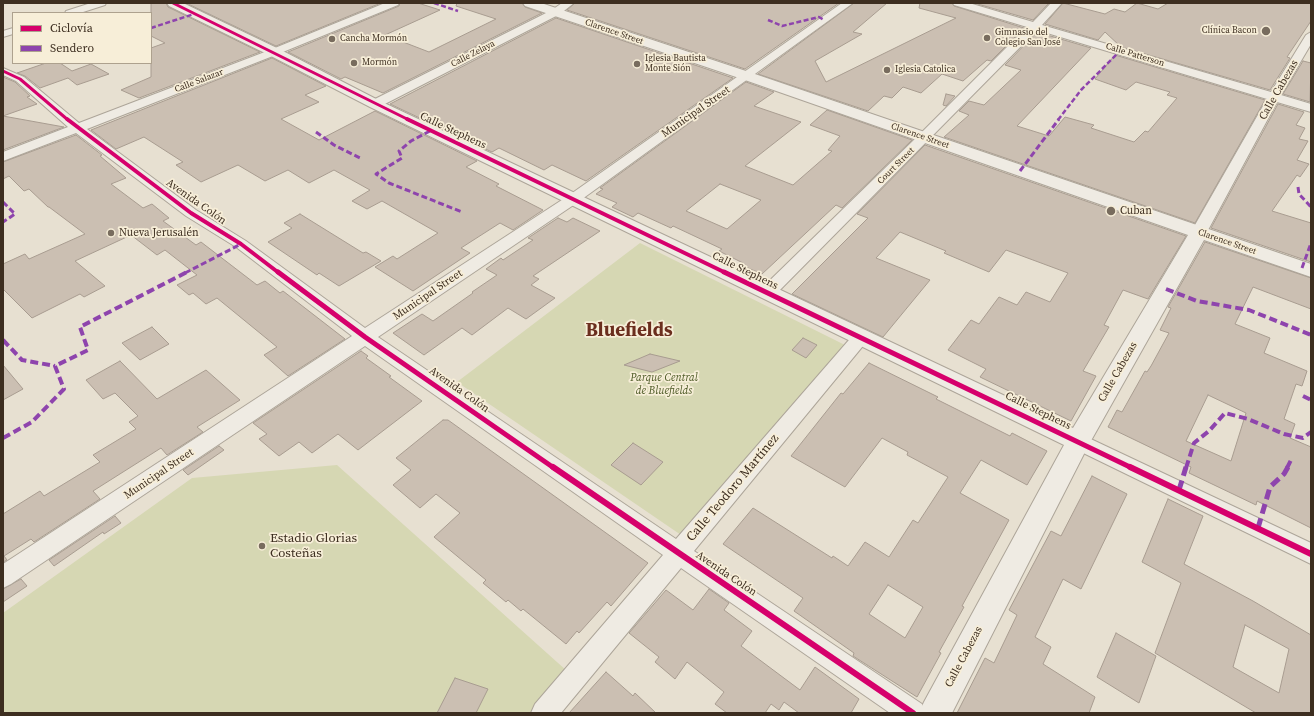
<!DOCTYPE html>
<html>
<head>
<meta charset="utf-8">
<style>
	body { margin:0 }
	#map { position:relative; width:1314px; height:716px; overflow:hidden; background:#e7e0d1; font-family:"Source Serif 4",serif }
	canvas { display:block }
	.frame { position:absolute; inset:0; border:4px solid #3d2e20; pointer-events:none }
	.legend { position:absolute; left:12px; top:12px; width:140px; height:52px; box-sizing:border-box; background:#f7eed8; border:1px solid #ada18e; margin:0; padding:5px 7px; list-style:none; font-size:12px; color:#3d2e20 }
	.legend li { display:flex; align-items:center; gap:8px; height:20px }
	.legend b { width:20px; border:1px solid #ada18e }
</style>
</head>
<body>
<div id="map">
<canvas width="1314" height="716"></canvas>
<div class="frame"></div>
<ul class="legend">
<li><b style="height:5px;background:#d6006c"></b>Ciclovía</li>
<li><b style="height:5px;background:#8e44ad"></b>Sendero</li>
</ul>
</div>
<script>
const context = document.querySelector('canvas').getContext('2d');
context.lineJoin = 'round';
function fill(path, color) { context.fillStyle = color; context.fill(path, 'evenodd'); }
const shape = rows => new Path2D(rows.map(r => 'M' + r).join(''));
function stroke(path, color, width, dash) { context.strokeStyle = color; context.lineWidth = width; context.lineCap = dash ? 'butt' : 'round'; context.setLineDash(dash || []); context.stroke(path); }
function write(font, color, halo, rows, align = 'center') {
  context.font = font + ' "Source Serif 4",serif'; context.lineWidth = 3.5; context.setLineDash([]); context.textBaseline = 'middle'; context.strokeStyle = halo; context.fillStyle = color; for (const [text, x, y, turn = 0] of rows) {
    context.save(); context.translate(x, y); context.rotate((+turn || 0) * Math.PI / 180); context.textAlign = isNaN(turn) ? turn : align; if (halo) context.strokeText(text, 0, 0); context.fillText(text, 0, 0); context.restore();
  }
}
const green = shape([
	[640,243,849,347,684,537,457,382],
	[337,465,567,671,531,713,3,713,3,613,192,478]
]);
const building = shape([
	[151,3,166,3,168,7,260,52,139,98,121,90,151,77,151,48,165,43,151,36,151,3],
	[186,3,381,3,276,46,186,3],
	[400,3,418,3,440,10,385,35,429,52,496,19,456,6,457,3,522,3,525,7,542,13,383,93,345,77,341,79,288,52,399,6,400,3],
	[575,3,839,3,745,69,567,10,575,3],
	[854,3,887,3,853,32,862,34,815,61,826,82,956,18,919,8,920,3,952,3,954,6,1024,28,991,61,987,60,963,81,942,74,921,93,903,87,892,98,884,96,868,111,758,74,854,3],
	[974,3,1049,3,1033,20,974,3],
	[1063,3,1105,14,1114,9,1125,12,1137,3,1158,9,1168,3,1311,3,1311,21,1287,57,1290,58,1270,90,1121,47,1105,32,1098,40,1045,24,1063,3],
	[556,18,733,78,586,181,552,165,544,170,499,148,492,152,390,104,556,18],
	[1037,32,1091,48,1017,126,1049,136,1065,117,1094,125,1091,128,1134,142,1145,131,1148,132,1177,98,1167,95,1170,92,1136,82,1126,90,1095,79,1115,55,1265,100,1195,223,944,137,969,115,959,111,969,101,984,105,1021,70,1005,65,1037,32],
	[272,58,326,86,305,95,319,102,281,119,319,140,375,111,477,161,466,167,499,184,496,186,543,210,513,230,500,223,461,248,470,253,413,291,375,267,393,256,397,259,438,233,382,201,367,209,352,201,370,190,334,170,309,183,288,170,265,181,238,165,201,182,176,165,183,162,144,137,116,149,91,130,272,58],
	[1303,61,1311,63,1310,102,1283,94,1303,61],
	[46,63,60,63,72,71,91,64,109,74,77,85,68,78,40,88,25,76,17,73,46,63],
	[3,77,15,82,30,96,27,97,37,104,3,116,64,127,3,150,3,77],
	[746,82,774,92,754,106,801,122,745,166,793,185,832,151,828,150,840,136,810,125,827,110,912,140,842,208,836,205,762,274,741,265,743,263,719,251,722,249,673,226,671,228,638,213,633,217,612,207,617,203,596,194,603,189,600,188,746,82],
	[720,184,761,200,727,229,686,211,720,184],
	[946,94,955,96,946,106,943,105,946,94],
	[1278,104,1304,112,1296,125,1305,128,1299,139,1308,141,1297,160,1309,164,1300,177,1297,175,1272,211,1311,223,1311,262,1211,228,1278,104],
	[76,135,102,155,100,156,126,178,111,184,143,208,152,204,169,218,163,221,196,245,201,242,257,285,265,281,280,293,283,291,345,339,288,376,264,355,277,347,217,298,206,304,193,293,189,295,177,285,197,275,165,250,157,255,131,235,75,261,105,286,84,297,80,294,32,318,3,289,3,264,25,254,29,259,85,234,49,207,48,207,29,189,24,191,9,176,3,179,3,162,76,135],
	[925,145,1186,236,1148,299,1123,290,1104,325,1109,327,1083,371,1096,376,1071,421,980,377,986,369,948,350,971,320,979,324,999,297,1017,305,1026,292,1050,302,1068,273,1006,250,989,272,944,253,946,251,900,232,876,258,930,280,883,337,792,294,868,218,857,214,925,145],
	[300,214,363,253,366,252,381,261,339,286,319,273,317,275,268,242,292,228,284,223,300,214],
	[558,218,567,222,573,218,600,231,533,276,539,279,531,285,555,298,526,319,508,308,472,335,462,328,424,355,393,333,422,314,433,321,473,293,472,292,497,275,486,269,501,258,503,260,533,240,528,238,558,218],
	[1205,242,1311,278,1311,309,1253,287,1235,324,1270,338,1264,353,1307,371,1302,386,1296,384,1284,419,1295,424,1290,438,1311,447,1311,528,1257,501,1256,505,1189,473,1191,467,1108,427,1117,410,1122,412,1145,371,1147,372,1151,366,1169,333,1160,330,1171,308,1168,307,1205,242],
	[1208,395,1246,413,1231,461,1186,441,1208,395],
	[152,327,169,344,140,360,122,343,152,327],
	[803,338,817,345,806,358,792,350,803,338],
	[361,351,368,356,366,358,391,376,389,377,422,401,358,450,338,434,312,453,299,442,279,456,259,439,267,434,253,423,361,351],
	[650,354,680,361,652,372,624,365,650,354],
	[120,361,157,399,206,370,240,400,197,427,203,432,167,455,161,448,93,491,100,499,34,542,31,539,4,556,7,560,3,562,3,514,40,491,44,496,100,462,93,455,136,429,129,422,138,416,115,393,103,399,86,380,120,361],
	[869,363,938,397,936,399,1010,436,1012,433,1047,451,1027,485,981,460,960,493,1009,520,962,606,964,607,939,652,941,653,917,697,853,656,854,653,794,611,803,598,723,544,753,508,832,558,833,556,848,566,865,542,889,557,913,520,918,523,948,477,907,455,908,452,882,438,845,487,791,456,841,393,843,394,869,363],
	[888,585,923,607,905,638,869,614,888,585],
	[3,365,23,389,3,400,3,365],
	[443,420,448,420,648,563,611,606,607,602,579,633,577,631,566,644,523,609,521,611,508,600,506,602,483,583,486,580,434,537,460,513,436,494,420,508,393,485,411,470,396,458,443,420],
	[633,443,663,462,641,485,611,465,633,443],
	[219,446,224,450,188,475,183,470,219,446],
	[1092,476,1127,494,1081,589,1063,579,1035,637,1051,647,1043,664,1095,697,1089,713,957,713,985,658,994,663,1017,615,1009,610,1051,531,1061,536,1092,476],
	[1168,499,1203,516,1184,564,1253,601,1311,635,1311,713,1256,713,1155,653,1181,583,1142,562,1168,499],
	[1245,625,1289,649,1279,693,1233,667,1245,625],
	[115,516,121,523,104,534,103,532,54,566,49,560,115,516],
	[21,579,27,586,3,602,3,589,21,579],
	[709,589,729,603,724,610,752,631,741,646,800,690,815,667,859,699,851,713,799,713,784,702,779,710,771,704,765,713,727,713,715,704,724,692,687,662,675,679,655,662,659,657,629,633,666,590,693,610,709,589],
	[1116,633,1156,656,1139,703,1097,677,1116,633],
	[606,672,633,696,635,693,656,713,569,713,606,672],
	[455,678,488,689,476,713,437,713,455,678]
]);
const minor = shape([
	[91,3,106,3,105,5,80,13,65,13,66,11,91,3],
	[385,3,399,3,398,5,278,54,87,129,196,210,246,241,365,328,568,196,842,3,853,3,578,202,378,337,676,539,855,333,861,331,867,333,870,337,867,341,694,551,922,704,926,713,890,713,681,568,561,713,531,713,535,704,663,555,365,346,11,584,3,588,3,564,352,336,236,247,186,216,76,133,3,161,3,152,68,127,16,81,3,75,3,68,24,77,79,123,270,50,385,3],
	[562,3,574,3,560,14,379,107,371,107,369,104,371,101,552,10,562,3],
	[953,3,969,3,1033,22,1051,3,1062,3,1042,25,1271,92,1306,35,1311,32,1311,44,1281,95,1311,104,1311,112,1277,102,1207,232,1204,235,1199,237,1194,235,1191,232,1267,99,1037,30,773,297,767,298,761,297,759,293,761,289,919,135,1027,27,954,5,953,3],
	[13,28,13,34,3,37,3,31,13,28],
	[1078,433,1311,543,1311,564,1071,447,1068,441,1071,435,1078,433]
]);
const tertiary = shape([
	[167,3,183,3,279,49,380,101,1073,428,1188,235,742,79,525,6,523,3,541,3,752,73,1311,264,1311,277,1204,240,1088,446,952,713,919,713,924,702,1064,445,370,107,269,55,169,6,167,3]
]);
const quietFar3 = shape([
	[434,3,458,11],
	[768,20,782,26,819,17,824,20],
	[151,28,194,14],
	[1058,120,1081,90,1120,51]
]);
const quietFar2 = shape([
	[430,131,411,141,399,151,402,158,376,174,389,183,462,212],
	[316,132,334,145,362,159],
	[1020,171,1059,119],
	[1298,187,1299,194,1311,207],
	[3,202,15,214,3,222],
	[1302,268,1311,243],
	[185,273,241,244]
]);
const quietFar1 = shape([
	[1166,289,1197,301,1249,310,1311,335],
	[3,340,22,360,55,366],
	[1303,396,1311,400],
	[3,438,32,422,64,389,55,366,88,350,80,327,187,272],
	[1186,468,1194,443,1209,431,1225,413,1248,419,1284,434,1303,438,1311,432],
	[1287,468,1291,460]
]);
const quiet = shape([
	[1179,490,1186,467],
	[1258,528,1270,487,1284,474,1288,467]
]);
const cyclewayFar3 = shape([
	[173,3,409,120],
	[3,71,20,79,68,120]
]);
const cyclewayFar2 = shape([
	[67,119,191,213,241,244,279,273],
	[407,119,726,273]
]);
const cyclewayFar1 = shape([
	[278,272,365,337,554,468],
	[724,272,1132,468]
]);
const cycleway = shape([
	[553,467,913,713],
	[1130,467,1311,554]
]);
const markers = [
	[1266,31,5,"#786c5e"],
	[987,38,4,"#786c5e"],
	[332,39,4,"#786c5e"],
	[354,63,4,"#786c5e"],
	[637,64,4,"#786c5e"],
	[887,70,4,"#786c5e"],
	[1111,211,5,"#786c5e"],
	[111,233,4,"#786c5e"],
	[262,546,4,"#786c5e"]
];
const farPoinames = [
	["Clínica Bacon",1257,31,"right"],
	["Gimnasio del",995,33],
	["Colegio San José",995,43],
	["Cancha Mormón",340,39],
	["Iglesia Bautista",645,59],
	["Monte Sión",645,69],
	["Mormón",362,63],
	["Iglesia Catolica",895,70]
];
const farStreetnames = [
	["Clarence Street",614,32,19],
	["Calle Zelaya",473,54,-27],
	["Calle Patterson",1135,55,17],
	["Calle Salazar",199,81,-21],
	["Clarence Street",920,136,19],
	["Court Street",896,166,-45],
	["Clarence Street",1227,242,19]
];
const streetNames = [
	["Calle Cabezas",1279,90,-60],
	["Municipal Street",696,112,-35],
	["Calle Stephens",453,131,25],
	["Avenida Colón",196,202,35],
	["Calle Stephens",745,271,26],
	["Municipal Street",428,295,-34],
	["Calle Cabezas",1118,372,-60],
	["Avenida Colón",459,390,35],
	["Calle Stephens",1038,411,26],
	["Municipal Street",159,474,-34],
	["Avenida Colón",726,574,34],
	["Calle Cabezas",964,657,-62]
];
const poiNames = [
	["Cuban",1120,211],
	["Nueva Jerusalén",119,233]
];
const parkNames = [
	["Parque Central",664,378],
	["de Bluefields",664,391]
];
const nearStreetnames = [
	["Calle Teodoro Martínez",733,488,-50]
];
const nearPoinames = [
	["Estadio Glorias",270,539],
	["Costeñas",270,554]
];
const townNames = [
	["Bluefields",629,331]
];
fill(green, '#d6d7b3');
fill(building, '#cbbfb2');
stroke(building, '#a89c90', 1);
stroke(minor, '#ada599', 2);
stroke(tertiary, '#ada599', 2);
fill(minor, '#efebe3');
fill(tertiary, '#efebe3');
stroke(quietFar3, '#8e44ad', 2.5, [5, 2.5]);
stroke(quietFar2, '#8e44ad', 3, [6, 3]);
stroke(quietFar1, '#8e44ad', 4, [8, 4]);
stroke(quiet, '#8e44ad', 5, [10, 5]);
stroke(cyclewayFar3, '#d6006c', 3);
stroke(cyclewayFar2, '#d6006c', 4);
stroke(cyclewayFar1, '#d6006c', 5);
stroke(cycleway, '#d6006c', 6);
for (const [x, y, r, color] of markers) { const dot = new Path2D(); dot.arc(x, y, r, 0, 2 * Math.PI); context.fillStyle = color; context.fill(dot); stroke(dot, '#f7eed8', 1.5); }
write('9px', '#3d2e20', '#f7eed8', farPoinames, 'left');
write('9px', '#3d2e20', '#f7eed8', farStreetnames);
write('11px', '#3d2e20', '#f7eed8', streetNames);
write('11px', '#3d2e20', '#f7eed8', poiNames, 'left');
write('italic 11px', '#4d5a26', '#f7eed8', parkNames);
write('13px', '#3d2e20', '#f7eed8', nearStreetnames);
write('13px', '#3d2e20', '#f7eed8', nearPoinames, 'left');
write('bold 19px', '#6b2e1e', '#f7eed8', townNames);
</script>
</body>
</html>
